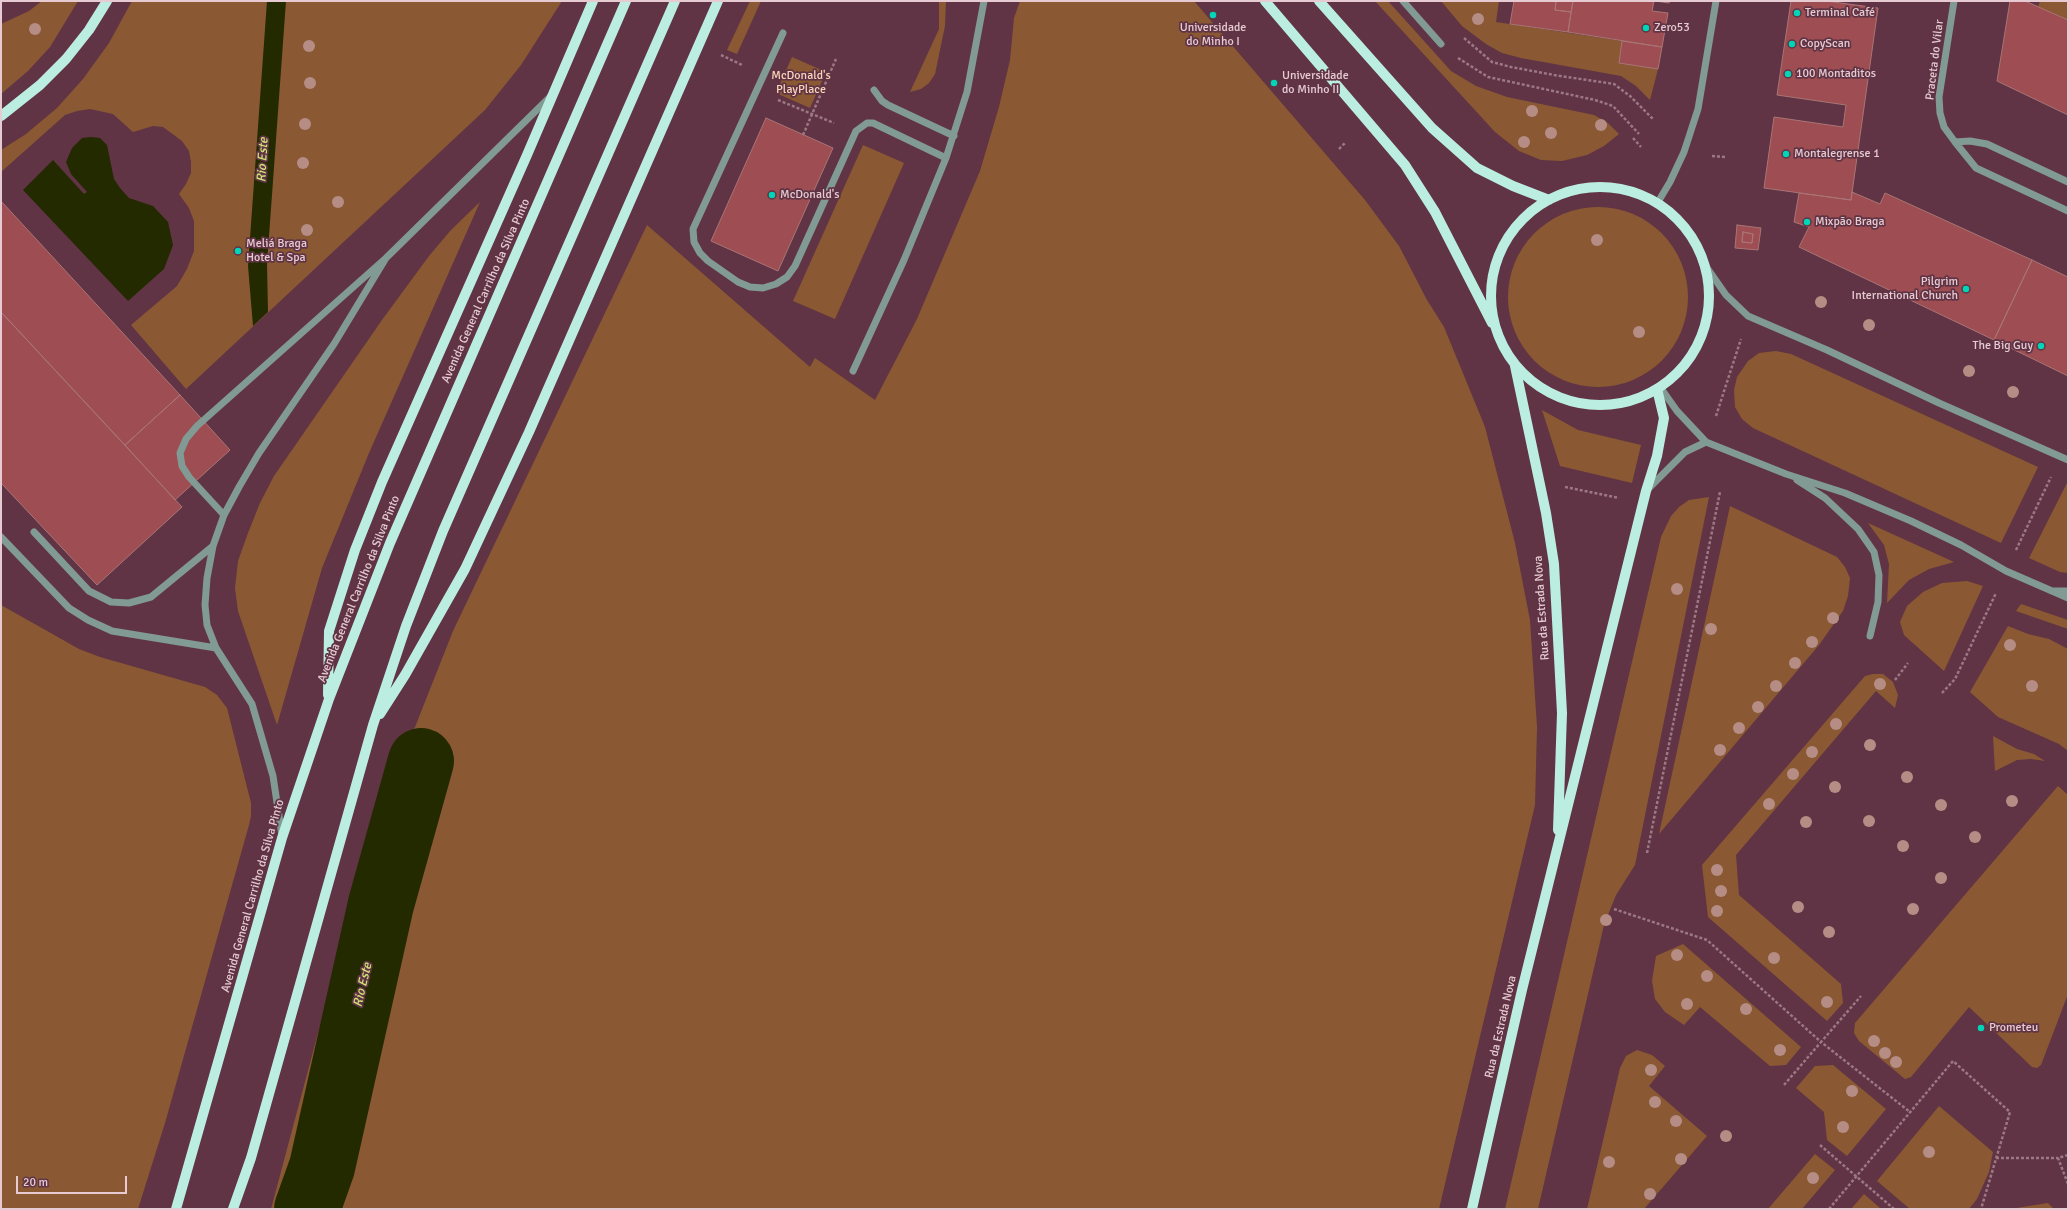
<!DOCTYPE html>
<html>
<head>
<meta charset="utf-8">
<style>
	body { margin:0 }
	#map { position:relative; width:2069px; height:1210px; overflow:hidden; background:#603444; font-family:Signika,sans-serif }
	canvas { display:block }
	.frame { position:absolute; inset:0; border:2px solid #e6cbd3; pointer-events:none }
	.scale { position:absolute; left:16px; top:1176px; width:111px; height:18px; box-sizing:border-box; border:2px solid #e6cbd3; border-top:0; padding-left:5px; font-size:12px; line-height:14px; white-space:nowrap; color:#e6cbd3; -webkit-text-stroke:3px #603444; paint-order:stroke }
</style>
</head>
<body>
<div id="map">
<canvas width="2069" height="1210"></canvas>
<div class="frame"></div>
<div class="scale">20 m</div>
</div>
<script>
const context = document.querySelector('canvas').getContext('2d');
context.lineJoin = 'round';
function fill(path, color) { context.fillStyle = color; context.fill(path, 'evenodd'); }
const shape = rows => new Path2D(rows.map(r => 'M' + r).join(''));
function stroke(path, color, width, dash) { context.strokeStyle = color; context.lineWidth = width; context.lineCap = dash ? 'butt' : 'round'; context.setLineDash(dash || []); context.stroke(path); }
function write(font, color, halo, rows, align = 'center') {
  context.font = font + ' Signika,sans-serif'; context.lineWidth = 3.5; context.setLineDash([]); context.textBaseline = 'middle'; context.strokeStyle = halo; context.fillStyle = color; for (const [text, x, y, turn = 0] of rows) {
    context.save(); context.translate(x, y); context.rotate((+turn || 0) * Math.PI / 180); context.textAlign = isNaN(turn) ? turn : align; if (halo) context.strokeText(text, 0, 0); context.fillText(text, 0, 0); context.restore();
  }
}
const green = shape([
	[42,1,78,1,50,47,28,71,1,94,1,24,29,11],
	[132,1,562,1,521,65,485,110,186,389,131,325,177,286,187,269,194,251,194,221,189,208,179,194,186,184,191,173,191,162,189,151,182,141,163,127,153,126,133,132,113,114,90,109,77,111,65,115,1,172,1,150,26,134,57,108,83,79,109,43],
	[750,1,761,1,737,54,727,50],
	[939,1,946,1,945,26,935,74,929,83,921,89,910,92,939,29],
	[1020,1,1194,1,1365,200,1399,246,1427,300,1444,327,1485,427,1515,543,1530,620,1537,727,1535,805,1439,1209,271,1209,368,846,453,631,647,225,810,367,815,358,875,400,917,319,980,171,999,107,1010,60,1014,18],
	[1375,1,1388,1,1451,71,1476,86,1507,97,1594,115,1608,123,1619,134,1604,146,1587,155,1562,161,1541,160,1519,151,1495,132],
	[1441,1,1499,1,1496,22,1622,41,1619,63,1658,69,1650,100,1636,86,1621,76,1521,58,1502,53,1486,44,1462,26],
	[2040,1,2068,1,2068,20,2038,7],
	[792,57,826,72,810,108,776,93],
	[863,145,904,163,835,319,793,301],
	[480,202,369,453,322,568,277,725,238,611,235,588,238,561,248,533,260,503,274,476,382,320,429,256,451,230],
	'1508 297a90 90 0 1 1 180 0a90 90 0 1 1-180 0Z',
	[1776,351,1791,354,2038,467,2001,543,1753,428,1742,419,1735,407,1734,390,1737,377,1748,361,1759,353],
	[1542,410,1578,430,1641,445,1632,483,1560,466],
	[2067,483,2068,483,2068,573,2060,572,2029,558],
	[1709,497,1635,865,1616,895,1604,925,1538,1209,1505,1209,1661,537,1671,516,1679,507,1689,500],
	[1730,506,1837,557,1845,567,1850,578,1848,596,1843,611,1819,645,1659,834],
	[1868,523,1954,562,1929,569,1909,580,1887,603,1889,564,1884,545],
	[1967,581,1983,586,1944,671,1904,635,1900,622,1907,606,1923,592,1942,583],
	[2021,604,2068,620,2068,629,2016,611],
	[1,605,79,649,100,657,205,687,217,695,227,708,251,803,251,816,249,825,165,1123,138,1209,1,1209],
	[2008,626,2028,634,2049,639,2068,649,2068,751,2059,744,1998,717,1970,692],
	[1873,674,1883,674,1893,682,1898,695,1895,708,1876,691,1736,855,1739,895,1841,984,1843,1003,1827,1021,1708,917,1702,865,1865,676],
	[1993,736,2017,749,2034,754,2045,761,2031,759,2017,760,1995,771],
	[2058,786,2068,795,2068,994,2041,1065,2037,1068,2032,1067,1969,1007,1911,1077,1905,1079,1859,1041,1854,1033,1855,1023],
	[1683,944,1801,1047,1786,1065,1770,1066,1700,1007,1684,1025,1665,1012,1655,999,1652,981,1656,956],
	[1637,1050,1652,1055,1665,1066,1649,1086,1707,1136,1644,1209,1587,1209,1620,1068,1626,1056],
	[1833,1065,1886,1109,1847,1156,1827,1140,1824,1112,1796,1088,1815,1066],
	[1939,1106,1993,1152,1989,1172,1977,1199,1969,1209,1910,1209,1877,1181],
	[1815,1154,1835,1170,1802,1209,1768,1209],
	[1864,1194,1881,1209,1851,1209],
	[2048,1203,2054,1209,2010,1209]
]);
const water = shape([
	[267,1,286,1,267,264,268,312,253,326,248,266],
	[91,137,100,138,107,145,114,179,120,188,129,198,153,206,168,222,173,245,164,269,128,301,23,190,53,160,84,194,87,192,71,174,66,162,72,148,82,138]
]);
const river = shape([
	[307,1209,322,1167,381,904,421,761]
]);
const building = shape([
	[1514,1,1556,1,1555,10,1571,12,1568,32,1510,24,1514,1],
	[1556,1,1573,1,1571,12,1555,10,1556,1],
	[1573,1,1654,1,1652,11,1668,13,1662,47,1568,32,1573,1],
	[1655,1,1670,1,1669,3,1655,1],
	[1791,1,1826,1,1878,8,1851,200,1764,188,1774,117,1843,127,1846,105,1777,95,1791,1],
	[2010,1,2025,1,2068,20,2068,115,1997,81,2010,1],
	[1622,41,1662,47,1658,69,1619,63,1622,41],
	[766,118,833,148,778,271,711,241,766,118],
	[1852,192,1880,204,1885,193,2032,260,1994,340,1799,247,1809,227,1794,222,1799,193,1851,200,1852,192],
	[1,201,180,395,125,445,1,312,1,201],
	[1737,225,1761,228,1758,250,1735,248,1737,225],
	[1743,232,1753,234,1752,243,1742,242,1743,232],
	[1743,232,1753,234,1752,243,1742,242,1743,232],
	[2032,260,2068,277,2068,376,1994,340,2032,260],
	[1,312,182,507,97,585,1,483,1,312],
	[180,395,230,450,175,500,125,445,180,395]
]);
const path = shape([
	[1464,38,1492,62,1511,67,1554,75,1614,84,1630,96,1653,119],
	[721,55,742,65],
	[1458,58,1488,77,1595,100,1613,106,1639,134],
	[778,100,834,123],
	[803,135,836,59],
	[1633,138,1641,147],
	[1339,149,1346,142],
	[1712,156,1725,157],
	[1716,416,1741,339],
	[1565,487,1619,498],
	[2016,550,2051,477],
	[1895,680,1908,663],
	[1942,693,1955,679,1996,593],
	[1647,853,1720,492],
	[1614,909,1707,940,1821,1042,1861,996],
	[1784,1085,1821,1042,1910,1112],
	[1820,1145,1894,1209],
	[2068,1155,2058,1158,2068,1184],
	[1996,1158,2058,1158],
	[1829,1209,1953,1061,2010,1112,1981,1209]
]);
const minor = shape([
	[1403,1,1441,44],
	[1954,1,1939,97,1940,113,1944,127,1955,142],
	[783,33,693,229,694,242,700,253,708,261,738,282,750,287,763,288,776,284,787,277,795,266,856,131,867,123,873,123,946,158],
	[874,90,882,101,888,105,954,136],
	[2068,182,1987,144,1970,141,1955,142,1976,168,2068,211],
	[1658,202,1670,182,1684,152,1698,109,1716,1],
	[1705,265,1726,295,1748,316,1827,350,1939,403,2068,460],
	[853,371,904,260,946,158,967,92,984,1],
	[1660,387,1677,411,1706,442,1786,474,1845,493,1911,521,1961,545,2006,571,2068,598],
	[1797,480,1825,498,1858,529,1874,552,1879,575,1878,602,1870,636],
	[1648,489,1685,452,1706,442],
	[224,515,189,477,182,466,180,453,186,439,197,426,386,258,551,96],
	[34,532,89,591,111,602,129,603,151,597,213,546],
	[1,537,69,608,88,620,112,631,216,648],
	[2054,591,2068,591],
	[282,836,273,776,252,704,216,648,207,625,205,605,207,578,213,546,224,515,239,487,259,453,334,344,386,258]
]);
const major = shape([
	[1265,1,1405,165,1435,212,1492,323],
	[1319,1,1432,128,1477,168,1513,186,1549,200],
	[1,116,40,85,66,59,89,30,107,1],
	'1491 296a109 109 0 1 1 218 0a109 109 0 1 1-218 0Z',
	[1515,366,1546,513,1554,564,1562,713,1558,830],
	[328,695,329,631,355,550,382,482,527,155,593,1],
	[380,714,405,675,465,569,529,432,718,1],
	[176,1209,282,838,329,699,390,543,626,1],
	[233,1209,251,1158,373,725,406,626,443,531,675,1],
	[1472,1209,1522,990,1646,491,1657,456,1664,418,1657,389]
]);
const trees = [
	[1478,19],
	[35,29],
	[309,46],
	[310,83],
	[1532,111],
	[305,124],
	[1601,125],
	[1551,133],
	[1524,142],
	[303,163],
	[338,202],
	[307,230],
	[1597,240],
	[1821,302],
	[1869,325],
	[1639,332],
	[1969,371],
	[2013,392],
	[1677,589],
	[1833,618],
	[1711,629],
	[1812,642],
	[2010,645],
	[1795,663],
	[1880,684],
	[1776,686],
	[2032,686],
	[1758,707],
	[1836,724],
	[1739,728],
	[1870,745],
	[1720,750],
	[1812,752],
	[1793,774],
	[1907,777],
	[1835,787],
	[2012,801],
	[1769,804],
	[1941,805],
	[1869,821],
	[1806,822],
	[1975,837],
	[1903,846],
	[1717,870],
	[1941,878],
	[1721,891],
	[1798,907],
	[1913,909],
	[1717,911],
	[1606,920],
	[1829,932],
	[1677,955],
	[1774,958],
	[1707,976],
	[1827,1002],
	[1687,1004],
	[1746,1009],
	[1874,1041],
	[1780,1050],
	[1885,1053],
	[1896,1062],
	[1651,1070],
	[1852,1091],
	[1655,1102],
	[1676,1121],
	[1843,1127],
	[1726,1136],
	[1929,1152],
	[1681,1159],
	[1609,1162],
	[1813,1178],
	[1650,1194]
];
const markers = [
	[1797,13,4,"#00d5b7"],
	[1213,15,4,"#00d5b7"],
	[1646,28,4,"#00d5b7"],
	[1792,44,4,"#00d5b7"],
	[1788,74,4,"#00d5b7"],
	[1274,83,4,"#00d5b7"],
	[1786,154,4,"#00d5b7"],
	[772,195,4,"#00d5b7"],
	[1807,222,4,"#00d5b7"],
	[238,251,4,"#00d5b7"],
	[1966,289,4,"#00d5b7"],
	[2041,346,4,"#00d5b7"],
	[1981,1028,4,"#00d5b7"]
];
const poiNames = [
	["Terminal Café",1805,13],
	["Universidade",1213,28,"center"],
	["do Minho I",1213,42,"center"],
	["Zero53",1654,28],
	["CopyScan",1800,44],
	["100 Montaditos",1796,74],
	["Universidade",1282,76],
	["do Minho II",1282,90],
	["Montalegrense 1",1794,154],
	["McDonald's",780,195],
	["Mixpão Braga",1815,222],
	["Meliá Braga",246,244],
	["Hotel & Spa",246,258],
	["Pilgrim",1958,282,"right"],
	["International Church",1958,296,"right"],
	["The Big Guy",2033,346,"right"],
	["Prometeu",1989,1028]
];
const streetNames = [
	["Praceta do Vilar",1935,60,-83],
	["Avenida General Carrilho da Silva Pinto",486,291,-66],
	["Avenida General Carrilho da Silva Pinto",359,589,-68],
	["Rua da Estrada Nova",1542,608,-94],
	["Avenida General Carrilho da Silva Pinto",253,896,-74],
	["Rua da Estrada Nova",1501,1027,-77]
];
const parkNames = [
	["McDonald's",801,76],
	["PlayPlace",801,90]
];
const waterNames = [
	["Rio Este",263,160,-87],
	["Rio Este",363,985,-77]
];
fill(green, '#8a5933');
fill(water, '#242a00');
stroke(river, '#242a00', 66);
fill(building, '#9e4d52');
stroke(building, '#a97576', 1);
stroke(path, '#9c7884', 2.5, [3, 2]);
stroke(minor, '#819a93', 7);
stroke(major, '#bbeee1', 10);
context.fillStyle = '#b58d85';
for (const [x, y] of trees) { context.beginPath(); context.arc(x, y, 6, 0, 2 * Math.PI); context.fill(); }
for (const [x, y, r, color] of markers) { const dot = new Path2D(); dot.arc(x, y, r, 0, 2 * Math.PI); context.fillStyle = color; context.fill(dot); stroke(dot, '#603444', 1.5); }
write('12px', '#e6cbd3', '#603444', poiNames, 'left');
write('12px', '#e6cbd3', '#603444', streetNames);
write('12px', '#fbd5ba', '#603444', parkNames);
write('italic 13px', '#d0e476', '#603444', waterNames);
</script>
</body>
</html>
